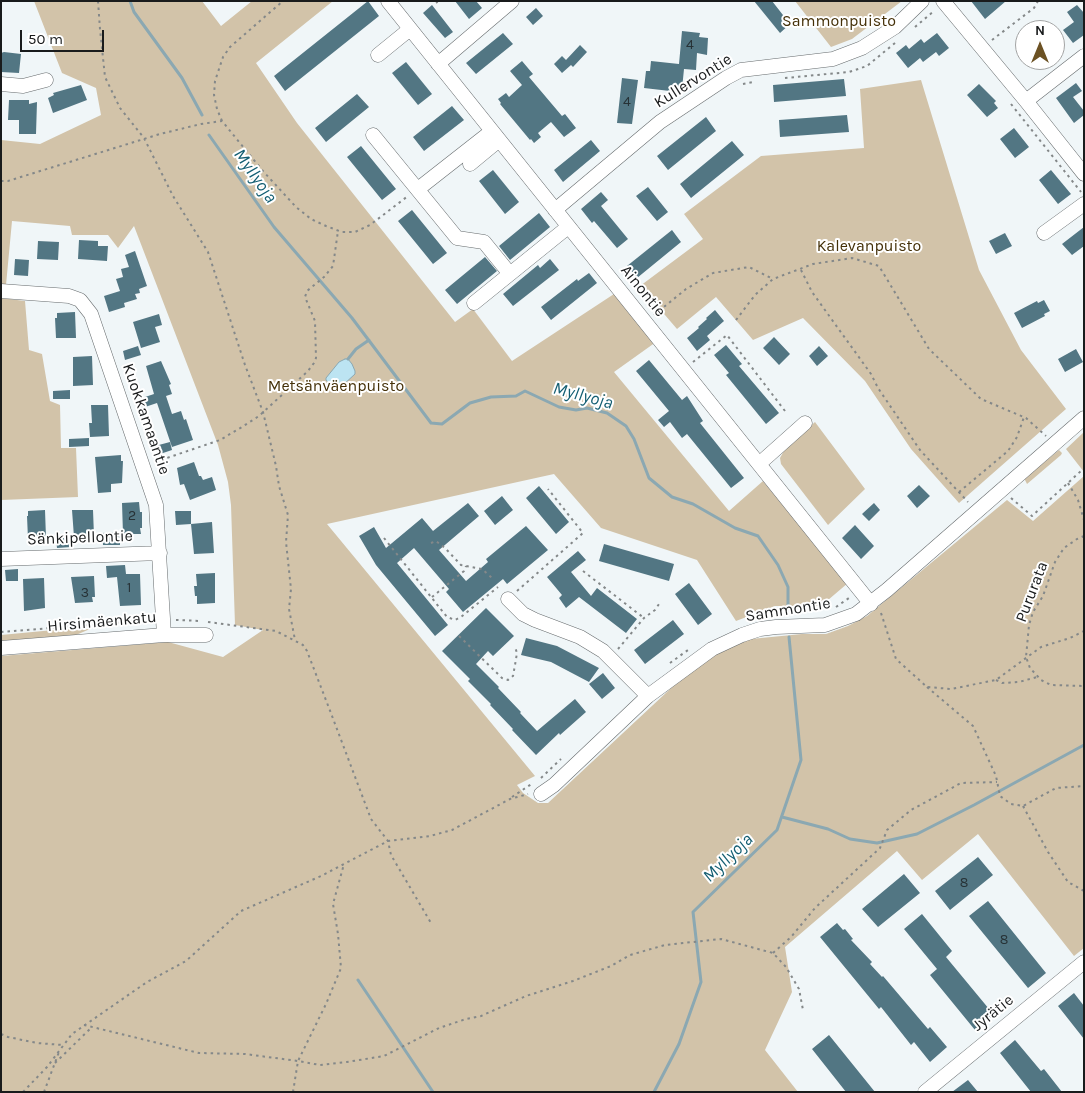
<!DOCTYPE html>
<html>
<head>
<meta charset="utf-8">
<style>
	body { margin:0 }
	#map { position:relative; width:1085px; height:1093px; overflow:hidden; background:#f0f6f8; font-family:Karla,sans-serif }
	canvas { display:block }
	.frame { position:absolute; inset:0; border:2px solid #191b1c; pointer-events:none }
	.north { position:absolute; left:1015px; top:20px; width:50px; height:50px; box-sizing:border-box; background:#fff; border:1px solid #a3a4a4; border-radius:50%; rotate:0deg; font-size:14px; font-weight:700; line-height:20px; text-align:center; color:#191b1c }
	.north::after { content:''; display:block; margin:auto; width:18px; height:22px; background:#6c5224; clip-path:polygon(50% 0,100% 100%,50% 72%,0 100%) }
	.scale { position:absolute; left:20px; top:30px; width:84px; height:22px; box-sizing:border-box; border:2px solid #191b1c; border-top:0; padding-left:6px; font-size:15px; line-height:18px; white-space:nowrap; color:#191b1c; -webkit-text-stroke:4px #fff; paint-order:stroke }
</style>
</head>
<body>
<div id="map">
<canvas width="1085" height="1093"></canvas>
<div class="frame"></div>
<div class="north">N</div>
<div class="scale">50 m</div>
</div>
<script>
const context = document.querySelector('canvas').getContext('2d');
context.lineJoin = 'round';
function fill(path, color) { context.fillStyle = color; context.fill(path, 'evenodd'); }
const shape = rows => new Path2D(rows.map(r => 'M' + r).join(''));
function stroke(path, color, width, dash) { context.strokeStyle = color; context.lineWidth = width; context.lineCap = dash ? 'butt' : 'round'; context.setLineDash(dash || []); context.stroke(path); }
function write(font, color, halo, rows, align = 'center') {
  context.font = font + ' Karla,sans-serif'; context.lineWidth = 4; context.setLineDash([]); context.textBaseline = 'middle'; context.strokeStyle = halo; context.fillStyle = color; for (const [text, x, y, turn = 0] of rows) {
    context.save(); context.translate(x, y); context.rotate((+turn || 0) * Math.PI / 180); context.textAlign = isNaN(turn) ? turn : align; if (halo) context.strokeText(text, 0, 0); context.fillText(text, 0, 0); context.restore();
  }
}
const green = shape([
	[34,1,202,1,221,26,252,1,333,1,256,63,297,123,455,322,473,309,512,361,614,294,656,342,614,372,729,511,763,481,848,583,821,606,775,606,736,621,697,560,601,528,554,474,327,524,535,776,517,785,523,793,538,803,548,803,683,677,715,654,751,639,802,634,826,634,848,626,867,616,1007,500,1033,521,1084,476,1084,948,1074,956,978,834,922,880,897,851,785,947,792,992,765,1050,798,1092,1,1092,1,656,168,642,223,657,263,630,235,625,231,505,228,482,218,445,134,226,118,248,108,235,72,235,70,226,12,221,6,285,1,284,1,140,40,144,101,115,96,88,62,73],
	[795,1,902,1,852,39,831,47],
	[921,80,979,270,1021,350,1066,409,959,503,911,449,865,381,803,318,753,340,716,297,677,329,640,286,703,239,684,214,761,156,864,148,860,89],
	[1,298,25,301,29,350,42,354,50,401,60,405,61,448,76,448,78,497,1,500],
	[815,422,865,489,828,525,781,464,780,458,785,449],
	[1084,432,1084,472,1066,449],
	[1059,450,1062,453,1061,455,1027,484,1025,480,1025,478],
	[64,629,90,629,76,635,1,642,1,635]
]);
const water = shape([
	[345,359,348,359,352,364,355,371,355,374,342,386,336,389,333,388,326,380,326,378,339,362,345,359]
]);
const stream = shape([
	[130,1,134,12,182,78,202,115],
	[209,135,274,227,352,318,431,423,442,424,470,403,491,397,516,396,525,391,559,407,576,410,587,408,607,413,626,426,634,439,649,478,672,497,693,504,735,528,758,536,778,565,788,587,788,611],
	[348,359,356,349,369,340],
	[782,817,828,829,850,839,877,843,917,834,974,805,1084,745],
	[358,980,433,1092],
	[654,1092,679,1044,701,982,693,912,777,830,801,760,789,637]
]);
const building = shape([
	[368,1,379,16,285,91,274,76],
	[455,1,476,1,482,8,469,19],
	[754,1,772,1,790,24,780,33],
	[971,1,1006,1,985,19],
	[432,5,453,32,445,38,423,13],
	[1077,5,1084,13,1084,35,1073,43,1063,30,1074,22,1067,12],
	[536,8,543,16,533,25,526,17],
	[682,31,700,33,699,37,708,38,707,55,697,53,696,70,684,69,682,89,671,88,670,91,644,88,646,71,650,71,651,61,679,64],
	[503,33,513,44,476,74,466,63],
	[937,33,949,48,939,56,936,52,923,62,920,58,908,68,896,53,906,45,909,49,921,39,924,43],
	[580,45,587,52,573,67,571,65,562,73,554,64,562,56,566,60],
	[4,52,21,54,19,73,1,72,1,53],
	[522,61,533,74,529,77,562,116,565,114,576,128,564,137,551,122,538,133,541,137,534,143,531,139,530,140,500,104,501,103,498,99,506,93,509,97,522,85,510,71],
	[406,62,432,94,418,105,392,73],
	[622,78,638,80,632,124,617,123],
	[844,79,846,96,774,102,773,85],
	[1076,83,1082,91,1073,97,1084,111,1084,115,1074,123,1056,98],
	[979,84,996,101,994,103,998,108,987,117,967,95],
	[81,85,87,100,53,113,48,98,54,95,53,93],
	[357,94,369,107,326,142,315,128],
	[9,100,29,100,29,104,37,102,36,134,19,134,19,120,8,120],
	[452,106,464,120,424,151,413,137],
	[847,115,849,132,780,137,779,120],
	[706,117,716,131,668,170,657,156],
	[1014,128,1029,147,1015,158,1000,139],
	[591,140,600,151,563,182,554,170],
	[732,141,744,155,691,198,680,184],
	[361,146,396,189,382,200,347,157],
	[493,170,519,202,505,214,479,181],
	[1051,170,1071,194,1058,204,1039,180],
	[648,187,668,212,657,221,636,196],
	[601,192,608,200,601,206,628,239,617,248,594,221,592,223,581,209],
	[412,210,447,253,433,264,398,221],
	[539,213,550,227,510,260,499,246],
	[1084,227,1084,246,1072,255,1062,244],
	[672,230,681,242,637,278,627,266],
	[1005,233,1012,246,996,254,989,241],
	[79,240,98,241,98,246,108,246,107,261,78,259],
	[38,241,59,242,58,260,37,259],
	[135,251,147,286,139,289,140,293,135,294,137,299,124,303,125,307,109,312,104,296,120,291,116,279,123,277,121,269,129,267,125,255],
	[485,257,497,271,457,304,445,290],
	[15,259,29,260,28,276,14,275],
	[550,259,559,270,513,306,503,294,538,265,540,268],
	[589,273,597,283,551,320,541,307,577,279,578,281],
	[1044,300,1050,311,1044,314,1045,316,1022,328,1014,313,1037,301,1038,303],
	[715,310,724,321,707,336,710,340,697,351,687,338,699,328,698,327,707,319,706,318],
	[75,312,76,338,56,338,55,318,57,318,57,313],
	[159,314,162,325,155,327,160,342,141,348,133,322],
	[774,337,790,354,779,365,763,348],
	[726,345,742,364,739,366,779,413,766,424,726,375,729,373,714,355],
	[138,346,141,355,125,360,123,351],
	[819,346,828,356,817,366,809,356],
	[1076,349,1083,362,1065,372,1058,359],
	[92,356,93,385,73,386,73,357],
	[649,360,682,400,687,396,703,421,700,423,744,478,731,488,687,434,682,438,670,422,664,427,658,420,669,411,636,371],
	[161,361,171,384,169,385,172,394,166,396,172,414,181,411,184,420,186,419,193,440,172,447,157,403,142,408,139,399,154,394,146,366],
	[70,390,70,399,53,399,53,391],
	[91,405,108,405,109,436,90,437,89,423,92,423],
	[89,438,89,446,69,447,69,439],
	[170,442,172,450,157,455,155,446],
	[121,455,121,461,123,461,122,483,111,484,111,492,98,493,95,457],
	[194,462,199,476,201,476,203,480,212,477,216,490,190,500,184,484,180,485,177,468],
	[919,485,930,496,917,508,907,496],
	[539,486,569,522,556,534,526,498],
	[502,496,513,510,495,525,484,511],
	[139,502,140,512,142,512,142,528,140,528,141,534,123,534,122,503],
	[468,503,479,516,439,550,466,581,488,562,486,559,526,526,548,550,507,584,503,579,463,612,446,592,449,589,414,548,397,563,448,625,435,636,376,565,359,536,374,527,386,548,422,518,433,531],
	[874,503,880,510,869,521,862,514],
	[45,510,46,538,28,539,27,516,28,516,28,511],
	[72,510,93,510,94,536,74,537],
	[175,511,191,511,191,524,176,525],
	[212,522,214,553,194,554,191,524],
	[855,525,874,546,861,559,842,538],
	[119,532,120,545,103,545,102,533],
	[56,538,71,538,71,547,57,548],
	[604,544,674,564,669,581,599,561],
	[578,551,586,560,571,572,591,596,597,588,637,619,626,633,579,597,566,608,559,598,562,595,547,577],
	[125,565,126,574,140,574,141,605,120,606,117,577,107,578,106,566],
	[18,569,18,581,6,581,5,570],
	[215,573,215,603,197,604,197,596,195,596,194,586,197,586,196,574],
	[94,576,95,597,92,597,93,602,75,603,71,577],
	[44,578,45,608,24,611,23,579],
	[689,583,712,614,698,625,675,594],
	[486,608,514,636,493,656,488,651,476,664,499,687,498,688,521,712,520,713,537,731,575,699,586,712,560,735,559,733,536,755,512,730,513,729,490,705,491,704,468,681,470,679,442,651],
	[673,620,684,634,645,664,634,650],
	[526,638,557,646,599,668,589,682,551,662,521,655],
	[603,673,615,688,602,699,589,684],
	[978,857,993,875,950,910,935,891],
	[904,874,920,893,878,927,862,909],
	[988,901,1046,973,1028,988,969,916],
	[922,914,952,951,946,957,994,1015,975,1030,930,975,937,969,904,929],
	[837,923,843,930,845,929,853,939,851,940,872,962,870,964,882,977,883,976,928,1029,930,1027,947,1047,930,1062,914,1042,911,1045,881,1007,879,1009,820,937],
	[1074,993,1084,1006,1084,1039,1058,1006],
	[829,1035,875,1092,846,1092,812,1049],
	[1015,1040,1041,1071,1044,1069,1062,1092,1031,1092,1000,1053],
	[968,1080,978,1092,952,1092]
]);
const path = shape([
	[98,1,100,29,105,77,120,108,144,138,173,196,208,252,245,365,263,412,276,466,279,486,288,515,286,542,291,589,289,609,295,640],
	[436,1,438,4],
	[915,27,934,11],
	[992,40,1034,8,1038,1],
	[785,78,849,72,867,66,895,43],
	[743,84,753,82],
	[1011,104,1081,192],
	[222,121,217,109,214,95,215,81,223,57,230,47,283,1],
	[1,181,8,181,160,134,201,124,222,121,262,170,296,207,311,219,326,226,342,232,355,232,370,225,408,196],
	[801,270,812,292,871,374,878,388,920,450,968,502],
	[654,315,686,289,713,273,749,267,773,279],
	[736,320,755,295,773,279,813,264,852,258,879,266,929,349,981,399,1026,418,1046,436],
	[693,362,727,335,785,411],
	[155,462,220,440,242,427,259,416,308,371,314,363,316,358,315,321,305,297,307,291,324,277,333,266,338,231],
	[1068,483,1078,500,1084,520],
	[959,492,1008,451,1017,437,1024,417],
	[1011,498,1032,516,1082,470],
	[1084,536,1077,539,1064,548,1055,562,1043,596,1033,612,1029,625,1026,657,1030,668,1041,680,1051,685,1084,686],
	[384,538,447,617,455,620,461,617,498,587],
	[431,543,436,541,445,548,461,565,482,569,492,578],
	[583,571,644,618],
	[517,591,583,533,548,489],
	[432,597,464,571,466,566],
	[836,607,849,598],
	[881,613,896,659,927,687,951,689,996,680,1041,647,1070,638,1084,631],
	[176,620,201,621],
	[208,622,276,631,303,645,307,651,329,708,371,819,388,841,391,855,431,923],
	[1,632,151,620],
	[459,636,502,678,508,680,513,676,515,665,517,653,515,647],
	[618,649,644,618,655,610,661,601],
	[670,663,688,650],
	[996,680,1002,683,1019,682,1037,677],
	[927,687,973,726,996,776,1000,796,1011,804,1023,806,1056,788,1084,786],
	[541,778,561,759],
	[512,797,533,783],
	[1023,806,1048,852,1068,882,1084,891],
	[773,953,791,937,815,908,880,848,887,830,911,810,961,783,997,782],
	[84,1025,199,1053,245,1054,298,1061,320,1065,347,1062,384,1056,439,1028,466,1019,481,1016,526,996,573,981,611,966,630,955,665,945,721,939,773,953,786,967,799,989,803,1010],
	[1,1034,8,1037,37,1043,63,1045],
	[55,1063,91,1028],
	[23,1092,47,1067,72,1034,147,982,186,961,241,911,321,876,388,841,430,836,452,830,510,799,528,794],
	[44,1092,59,1052],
	[293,1092,298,1061,326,1004,341,968,338,934,333,904,344,864]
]);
const minor = shape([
	[388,1,871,604],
	[943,1,1026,101,1084,174],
	[378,55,410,29],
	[438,64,512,1],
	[1,84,23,86,46,80],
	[1026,101,1084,56],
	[373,135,457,238,484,242,510,274],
	[470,164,499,140],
	[418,189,492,131],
	[555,210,660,122,726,78,741,70,833,59,862,48,895,27,922,1],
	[1044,233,1084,204],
	[1,291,69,296,80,300,91,314,156,505,164,635],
	[474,303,568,227],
	[759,464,805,423],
	[1,559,160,553],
	[508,599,523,614,535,620,580,637,603,651,648,696],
	[1,648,164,635,206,635],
	[541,794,554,785,648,696,712,649,742,635,760,629,776,627,825,625,856,614,887,590,1084,418],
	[925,1092,1084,962]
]);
const numberNames = [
	["4",690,45],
	["4",627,102],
	["2",132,516],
	["1",129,588],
	["3",85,593],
	["8",964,883],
	["8",1004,940]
];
const parkNames = [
	["Sammonpuisto",839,21],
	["Kalevanpuisto",869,246],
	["Metsänväenpuisto",336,386]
];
const streetNames = [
	["Kullervontie",693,81,-32],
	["Ainontie",643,291,51],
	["Kuokkamaantie",146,419,71],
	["Sänkipellontie",80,538,-2],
	["Pururata",1032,592,-69],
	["Sammontie",788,610,-9],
	["Hirsimäenkatu",102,622,-5],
	["Jyrätie",993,1013,-39]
];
const waterNames = [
	["Myllyoja",255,176,55],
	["Myllyoja",583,396,15],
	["Myllyoja",728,858,-44]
];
fill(green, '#d2c3a9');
fill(water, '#bce4f2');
stroke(water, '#8ba8b2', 1);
stroke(stream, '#8ba8b2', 3);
fill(building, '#527683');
stroke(minor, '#666b6d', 15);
stroke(path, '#848889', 2, [2.5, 4]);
stroke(minor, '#fff', 14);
write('14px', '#273236', null, numberNames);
write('16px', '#443008', '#fff', parkNames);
write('16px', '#191b1c', '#fff', streetNames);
write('italic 18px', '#135e72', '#fff', waterNames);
</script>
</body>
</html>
